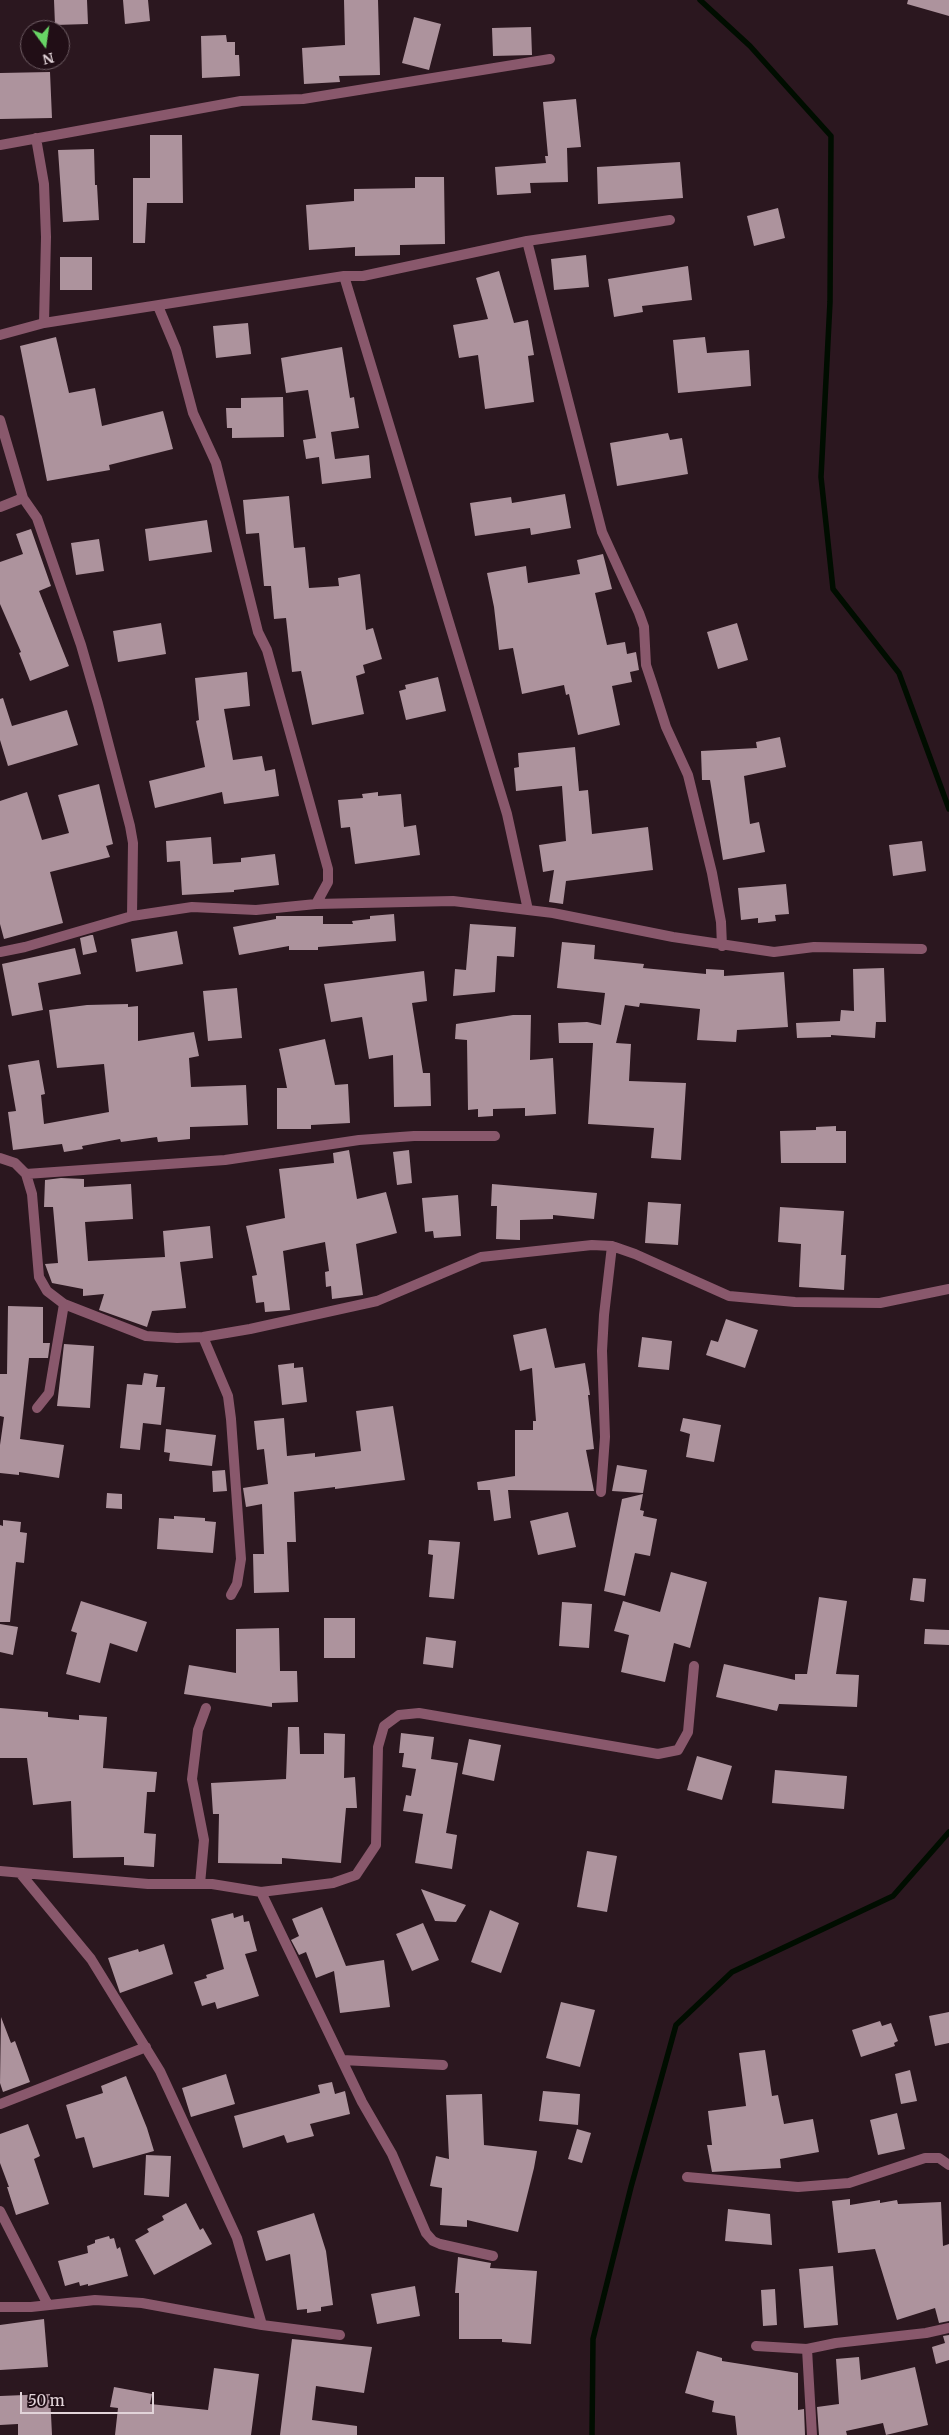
<!DOCTYPE html>
<html>
<head>
<meta charset="utf-8">
<style>
	body { margin:0 }
	#map { position:relative; width:949px; height:2435px; overflow:hidden; background:#2b171f; font-family:Merriweather,serif }
	canvas { display:block }
	.north { position:absolute; left:20px; top:20px; width:50px; height:50px; box-sizing:border-box; background:#210e16; border:1px solid #6e5d64; border-radius:50%; rotate:166deg; font-size:14px; font-weight:700; line-height:20px; text-align:center; color:#e2d4d9 }
	.north::after { content:''; display:block; margin:auto; width:18px; height:22px; background:#68d465; clip-path:polygon(50% 0,100% 100%,50% 72%,0 100%) }
	.scale { position:absolute; left:20px; top:2392px; width:134px; height:22px; box-sizing:border-box; border:2px solid #e2d4d9; border-top:0; padding-left:6px; font-size:15px; line-height:18px; white-space:nowrap; color:#e2d4d9; -webkit-text-stroke:4px #210e16; paint-order:stroke }
</style>
</head>
<body>
<div id="map">
<canvas width="949" height="2435"></canvas>
<div class="north">N</div>
<div class="scale">50 m</div>
</div>
<script>
const context = document.querySelector('canvas').getContext('2d');
context.lineJoin = 'round';
const shape = rows => new Path2D(rows.map(r => 'M' + r).join(''));
function stroke(path, color, width, dash) { context.strokeStyle = color; context.lineWidth = width; context.lineCap = dash ? 'butt' : 'round'; context.setLineDash(dash || []); context.stroke(path); }
function fill(path, color) { context.fillStyle = color; context.fill(path, 'evenodd'); }
const stream = shape([
	[700,0,750,46,831,136,830,302,821,477,833,589,899,673,949,809],
	[592,2435,593,2339,631,2187,676,2025,732,1972,893,1896,949,1832]
]);
const building = shape([
	[54,0,87,0,88,24,55,25],
	[123,0,148,0,150,21,125,24],
	[344,0,378,0,380,75,339,76,340,82,304,84,302,48,345,45],
	[908,0,949,0,949,16,907,4],
	[414,17,441,24,429,70,402,63],
	[531,27,532,55,493,56,492,28],
	[226,35,227,42,235,42,235,55,239,55,240,76,202,78,201,36],
	[50,72,52,118,0,119,0,73],
	[576,99,581,147,567,148,568,182,530,183,531,193,497,195,495,167,546,163,545,156,548,156,543,102],
	[150,135,182,135,183,203,147,203,145,243,133,243,133,178,150,178],
	[94,149,95,185,97,185,99,220,63,222,58,150],
	[680,162,683,198,598,204,597,167],
	[415,177,444,177,445,244,400,245,400,255,355,256,355,247,309,250,306,205,354,201,354,189,415,188],
	[778,208,785,238,754,246,747,216],
	[586,255,589,287,554,290,551,259],
	[60,257,92,257,92,290,60,290],
	[688,266,692,300,642,306,643,312,614,317,608,279],
	[499,271,514,323,528,320,534,355,528,356,534,402,485,409,478,355,459,358,453,325,488,319,476,278],
	[248,323,251,354,216,358,213,326],
	[56,337,69,393,95,388,102,426,163,411,173,449,109,465,110,470,47,481,20,346],
	[705,337,707,353,749,350,751,386,678,393,673,340],
	[342,347,350,398,354,397,359,428,331,432,335,459,369,455,371,478,322,484,319,457,306,459,303,440,316,438,308,390,286,393,281,358],
	[283,397,284,437,232,438,232,428,227,428,226,408,241,408,241,398],
	[668,433,670,440,682,438,688,474,617,486,610,443],
	[565,494,571,528,531,535,530,528,475,536,470,503,511,497,512,503],
	[289,496,294,548,305,547,309,588,339,586,338,578,360,574,366,630,373,628,382,659,363,665,365,673,356,676,364,714,312,725,301,671,292,672,286,618,274,619,271,586,264,586,259,533,246,534,243,500],
	[207,520,212,552,149,561,145,529],
	[31,529,51,586,39,591,69,666,30,681,19,653,21,652,0,604,0,562,23,554,16,534],
	[99,539,104,571,76,575,71,543],
	[603,554,612,589,595,593,607,645,625,642,627,654,636,652,639,670,630,672,632,682,612,686,620,725,578,735,569,694,566,695,564,685,522,694,513,648,499,650,494,607,487,573,526,566,528,583,580,574,577,560],
	[161,623,166,654,118,662,113,631],
	[737,623,748,660,718,669,707,632],
	[247,672,250,706,224,709,233,760,262,756,265,771,275,769,279,796,224,804,222,792,155,808,149,781,205,767,196,721,199,720,195,678],
	[438,677,446,711,406,720,399,691,406,689,405,685],
	[3,698,12,726,67,710,78,745,8,766,0,740,0,699],
	[780,737,786,767,744,776,750,824,759,822,765,852,723,860,710,780,702,780,701,751,757,748,756,742],
	[575,747,579,791,588,790,592,834,648,827,653,870,566,881,563,904,549,902,554,870,543,872,539,845,566,841,562,786,516,791,514,768,519,767,518,753],
	[99,784,113,844,106,846,110,857,50,872,63,923,4,939,0,924,0,801,27,792,42,840,69,833,58,795],
	[378,792,378,796,401,794,404,827,416,825,420,855,355,864,350,827,341,828,338,800,363,798,362,794],
	[211,837,213,864,241,862,241,858,275,854,279,885,234,890,234,892,182,895,180,861,167,862,166,841],
	[922,841,926,871,893,876,889,845],
	[786,884,789,914,775,915,776,921,758,923,758,918,741,920,738,888],
	[394,914,396,941,318,947,318,950,289,950,289,946,239,955,233,927,276,919,276,916,323,916,323,924,353,924,352,921,370,919,370,916],
	[470,924,516,927,514,957,497,956,495,992,453,996,455,969,466,970],
	[177,931,183,964,136,972,131,939],
	[91,935,93,935,97,952,83,955,80,938],
	[562,942,595,945,594,959,644,964,643,968,706,974,706,969,724,970,724,976,784,972,788,1027,737,1030,736,1042,697,1040,700,1009,640,1003,639,1007,625,1005,616,1043,631,1044,629,1081,686,1083,681,1160,651,1158,654,1128,588,1124,593,1043,559,1043,558,1023,587,1022,601,1025,605,993,557,988],
	[75,948,81,974,38,983,43,1010,12,1016,2,964],
	[884,968,886,1022,876,1022,875,1038,831,1035,831,1037,797,1038,796,1023,840,1021,841,1010,854,1011,853,969],
	[424,971,427,1001,412,1003,423,1073,430,1073,431,1106,394,1107,393,1055,369,1059,362,1017,331,1022,324,984],
	[237,988,242,1038,208,1041,203,991],
	[128,1004,128,1007,138,1006,138,1041,194,1032,199,1056,189,1058,191,1087,246,1085,248,1125,190,1127,190,1139,158,1142,157,1137,121,1142,120,1139,82,1146,83,1149,64,1152,62,1144,13,1150,8,1112,16,1111,8,1065,39,1060,45,1094,41,1095,44,1124,109,1112,104,1064,57,1068,49,1010,87,1005],
	[513,1015,531,1015,530,1060,553,1058,556,1114,525,1116,525,1108,493,1109,493,1116,478,1117,478,1109,468,1110,467,1040,455,1039,456,1024],
	[325,1039,335,1085,348,1084,350,1123,311,1125,311,1129,277,1129,277,1088,287,1088,279,1049],
	[836,1126,836,1131,846,1131,846,1163,781,1163,780,1131,816,1130,816,1127],
	[349,1150,357,1199,386,1192,397,1233,356,1244,363,1295,332,1299,331,1286,326,1287,325,1272,329,1271,325,1242,283,1251,290,1310,265,1312,264,1302,256,1303,252,1276,257,1275,246,1226,285,1218,279,1169,334,1163,333,1153],
	[409,1150,412,1183,397,1185,393,1152],
	[61,1178,84,1179,84,1187,131,1184,133,1219,85,1222,88,1261,165,1257,163,1231,210,1226,213,1258,180,1262,186,1308,152,1311,147,1327,99,1310,104,1294,83,1296,83,1289,52,1283,45,1264,58,1263,53,1207,44,1207,45,1180],
	[492,1184,597,1193,594,1219,553,1215,553,1219,520,1220,520,1240,496,1239,497,1206,491,1206],
	[458,1195,461,1236,434,1238,433,1231,425,1232,422,1198],
	[648,1202,681,1204,678,1245,645,1243],
	[780,1207,844,1211,841,1255,846,1255,844,1290,799,1287,801,1244,778,1242],
	[8,1306,43,1307,43,1343,50,1343,48,1358,29,1358,20,1439,64,1445,59,1478,19,1472,19,1475,0,1473,0,1445,4,1417,0,1416,0,1374,7,1374],
	[726,1319,758,1330,745,1368,706,1355,711,1340,718,1342],
	[546,1328,555,1368,585,1363,590,1395,588,1395,594,1449,586,1450,594,1491,508,1490,511,1518,494,1521,490,1490,478,1490,477,1482,515,1476,515,1430,533,1430,533,1421,536,1421,532,1368,520,1371,513,1335],
	[642,1337,672,1341,669,1370,638,1367],
	[64,1344,94,1346,90,1408,57,1406],
	[294,1363,294,1368,303,1367,307,1402,282,1405,278,1365],
	[144,1373,158,1375,156,1387,165,1387,161,1425,143,1423,140,1450,120,1448,127,1384,142,1385],
	[393,1406,405,1480,335,1489,335,1487,294,1492,296,1542,287,1542,289,1592,254,1593,253,1554,264,1554,262,1504,246,1507,243,1488,268,1484,264,1449,257,1450,254,1421,284,1418,287,1456,315,1453,315,1457,361,1451,356,1411],
	[683,1418,721,1425,714,1462,686,1457,690,1434,680,1431],
	[166,1429,216,1435,212,1466,169,1461,170,1453,164,1452],
	[617,1465,647,1470,643,1493,612,1491],
	[225,1470,227,1491,213,1492,212,1471],
	[107,1493,122,1494,122,1509,106,1508],
	[643,1494,640,1510,644,1511,643,1516,657,1519,650,1556,635,1553,625,1596,604,1591,622,1499],
	[568,1512,576,1547,538,1555,530,1521],
	[174,1516,205,1518,205,1521,216,1522,213,1553,157,1549,159,1518,174,1519],
	[3,1520,21,1522,20,1532,27,1533,24,1563,16,1562,10,1622,0,1622,0,1525,3,1526],
	[429,1540,460,1542,454,1599,429,1597,433,1555,428,1554],
	[671,1572,707,1582,690,1648,674,1643,665,1682,621,1672,629,1635,614,1631,623,1601,660,1612],
	[913,1578,926,1579,924,1602,910,1600],
	[819,1597,847,1601,836,1674,859,1675,857,1707,779,1704,777,1711,716,1697,724,1664,795,1680,795,1674,807,1674],
	[81,1601,147,1622,137,1652,110,1643,100,1683,66,1674,77,1633,71,1631],
	[562,1602,592,1604,589,1648,559,1646],
	[324,1618,355,1618,355,1658,324,1658],
	[0,1624,18,1627,13,1655,0,1652],
	[279,1628,280,1671,297,1671,298,1702,272,1703,272,1707,184,1694,189,1665,236,1673,236,1629],
	[925,1629,949,1630,949,1645,924,1644],
	[426,1637,456,1641,453,1668,423,1664],
	[0,1708,48,1712,48,1717,79,1720,79,1715,107,1717,103,1768,157,1772,155,1792,147,1792,144,1833,156,1834,154,1867,124,1865,124,1857,73,1858,71,1801,33,1805,27,1758,0,1758],
	[288,1727,299,1727,300,1754,324,1754,324,1733,345,1734,344,1778,355,1777,357,1808,346,1808,341,1863,282,1858,282,1864,218,1863,219,1814,213,1814,211,1783,286,1779],
	[401,1733,434,1737,431,1759,458,1763,446,1833,457,1835,452,1869,415,1863,423,1814,403,1811,406,1795,411,1796,416,1769,402,1767,404,1753,399,1753],
	[469,1739,501,1745,494,1781,462,1774],
	[697,1756,732,1766,722,1800,687,1790],
	[775,1770,847,1776,844,1809,772,1803],
	[587,1851,617,1856,607,1912,577,1907],
	[421,1889,466,1905,456,1922,435,1921],
	[322,1907,346,1966,384,1960,390,2007,340,2013,334,1971,316,1978,306,1952,299,1955,291,1940,299,1936,292,1919],
	[490,1910,519,1923,501,1973,471,1962],
	[233,1913,234,1918,243,1915,244,1922,249,1921,257,1951,245,1954,259,1996,217,2009,215,2002,202,2006,194,1982,207,1978,206,1975,224,1969,211,1919],
	[423,1923,439,1960,412,1971,396,1934],
	[164,1944,173,1974,120,1993,108,1958,138,1949,139,1952],
	[561,2002,595,2010,580,2067,546,2058],
	[949,2012,949,2043,935,2046,929,2016],
	[1,2017,11,2043,15,2041,30,2082,3,2092,0,2083],
	[880,2021,882,2026,891,2023,898,2041,894,2043,895,2046,861,2057,852,2030],
	[765,2050,772,2096,778,2095,784,2124,813,2119,819,2152,780,2159,781,2168,712,2172,707,2145,712,2145,708,2111,746,2106,739,2053],
	[910,2070,917,2101,901,2104,895,2074],
	[226,2074,235,2104,191,2117,182,2088],
	[126,2076,147,2128,154,2151,93,2168,84,2137,76,2139,66,2105,103,2093,101,2086],
	[332,2082,335,2094,345,2091,350,2114,310,2124,314,2136,287,2143,284,2135,243,2148,234,2116,320,2093,318,2085],
	[543,2091,580,2094,578,2125,539,2121],
	[482,2094,484,2145,537,2151,534,2168,518,2232,467,2220,467,2227,440,2225,442,2188,430,2186,436,2156,449,2159,446,2095],
	[897,2113,905,2149,878,2155,870,2120],
	[28,2124,40,2156,34,2159,49,2204,16,2215,7,2187,9,2187,0,2163,0,2134],
	[577,2129,591,2133,582,2163,568,2159],
	[146,2155,171,2156,169,2197,144,2195],
	[850,2199,850,2205,880,2200,880,2203,897,2200,898,2204,941,2202,943,2246,949,2244,949,2321,939,2323,935,2308,897,2320,875,2249,838,2253,832,2201],
	[186,2203,200,2230,203,2228,212,2244,154,2275,135,2240,149,2232,147,2229,164,2220,162,2216],
	[728,2209,770,2214,772,2245,725,2241],
	[314,2213,326,2251,333,2305,321,2307,321,2311,307,2313,307,2309,297,2310,290,2254,266,2261,257,2231],
	[109,2236,110,2239,114,2238,117,2249,120,2247,128,2276,88,2286,88,2284,80,2286,79,2282,65,2286,58,2261,88,2253,87,2246,95,2243,95,2240],
	[458,2257,491,2263,490,2268,537,2271,531,2344,502,2342,502,2339,459,2339,459,2293,455,2293],
	[833,2266,838,2325,804,2328,799,2269],
	[415,2286,420,2316,377,2324,371,2294],
	[775,2289,777,2325,763,2326,761,2290],
	[44,2319,48,2367,0,2370,0,2325],
	[949,2335,949,2360,936,2364,932,2347,945,2343,943,2336],
	[292,2339,372,2347,364,2393,316,2386,312,2420,357,2426,357,2435,280,2435],
	[697,2351,722,2358,722,2361,798,2373,798,2410,804,2409,805,2435,737,2435,735,2416,712,2412,714,2401,685,2393],
	[859,2357,861,2380,915,2367,928,2425,886,2435,883,2423,846,2431,847,2435,819,2435,817,2407,839,2404,836,2359],
	[214,2368,259,2374,251,2435,115,2435,118,2408,110,2407,114,2387,152,2394,150,2404,208,2410],
	[50,2394,52,2435,18,2435,18,2424,0,2425,0,2396]
]);
const street = shape([
	[36,138,44,184,46,237,44,323],
	[0,145,241,101,303,99,550,59],
	[527,241,670,220],
	[344,276,507,814,528,910],
	[158,306,176,349,193,413,216,463,258,632,267,650,328,869,328,882,316,904],
	[0,335,44,323,344,276,363,276,527,241,602,532,639,613,644,627,646,665,652,683,666,727,688,775,712,873,721,922,722,946],
	[0,420,23,498,37,518,81,645,98,704,130,826,133,843,132,916],
	[0,507,23,498],
	[0,952,25,947,132,916,192,907,256,910,316,904,453,901,553,913,673,937,774,952,814,947,922,949],
	[0,1158,15,1163,26,1174,32,1194,39,1277,47,1291,64,1304,146,1336,177,1338,203,1337,250,1329,377,1301,481,1257,592,1245,612,1246,635,1254,729,1296,795,1302,880,1303,949,1289],
	[26,1174,225,1160,359,1140,414,1136,495,1136],
	[203,1337,228,1396,231,1419,241,1559,237,1584,231,1595],
	[37,1408,49,1393,64,1304],
	[601,1492,605,1437,602,1351,604,1315,612,1246],
	[0,1871,148,1884,212,1884,261,1892,333,1883,356,1875,376,1845,378,1747,384,1726,399,1715,419,1713,658,1754,678,1750,688,1732,694,1666],
	[20,1873,91,1959,160,2071,237,2238,262,2325],
	[200,1884,204,1840,192,1779,198,1730,206,1708],
	[261,1892,362,2102,392,2154,426,2233,433,2241,440,2244,493,2256],
	[342,2060,443,2065],
	[0,2104,146,2047],
	[687,2177,798,2187,849,2183,925,2158,939,2158,949,2165],
	[0,2211,48,2305],
	[0,2307,31,2307,95,2300,142,2303,262,2325,340,2335],
	[756,2346,807,2349,836,2343,926,2333,949,2328],
	[807,2349,812,2435]
]);
stroke(stream, '#000d00', 5.5);
fill(building, '#ad939d');
stroke(street, '#89586c', 10);
</script>
</body>
</html>
